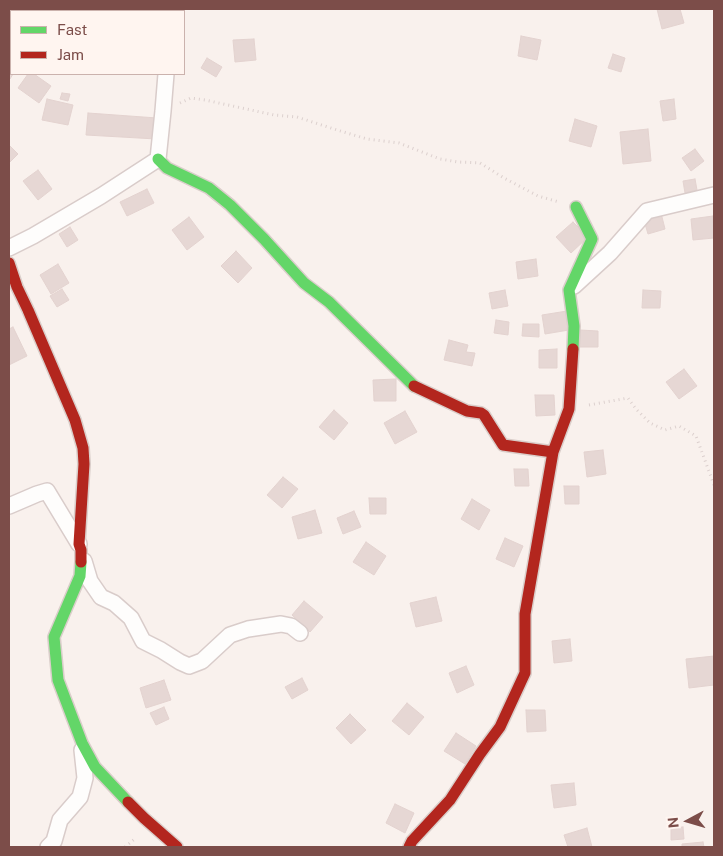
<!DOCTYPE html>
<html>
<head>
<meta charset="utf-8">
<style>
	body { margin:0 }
	#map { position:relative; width:723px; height:856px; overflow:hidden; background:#f9f1ed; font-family:"Public Sans",sans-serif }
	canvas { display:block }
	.frame { position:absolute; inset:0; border:10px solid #7c4d49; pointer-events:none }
	.legend { position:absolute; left:10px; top:10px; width:175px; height:65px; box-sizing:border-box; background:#fff5f0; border:1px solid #cbb2ad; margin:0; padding:6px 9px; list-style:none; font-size:15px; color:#7c4d49 }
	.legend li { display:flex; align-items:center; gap:10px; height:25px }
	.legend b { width:25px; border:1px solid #cbb2ad }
	.north { position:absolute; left:663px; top:796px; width:50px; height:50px; -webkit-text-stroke:4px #fff5f0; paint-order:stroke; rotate:264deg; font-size:14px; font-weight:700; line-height:20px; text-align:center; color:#7c4d49 }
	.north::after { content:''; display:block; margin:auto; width:18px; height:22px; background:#7c4d49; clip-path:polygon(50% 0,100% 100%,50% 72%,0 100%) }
</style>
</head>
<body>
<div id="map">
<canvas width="723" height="856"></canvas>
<div class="frame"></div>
<ul class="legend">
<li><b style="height:6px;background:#63d668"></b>Fast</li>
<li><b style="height:6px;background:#b3261e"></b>Jam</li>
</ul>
<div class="north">N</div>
</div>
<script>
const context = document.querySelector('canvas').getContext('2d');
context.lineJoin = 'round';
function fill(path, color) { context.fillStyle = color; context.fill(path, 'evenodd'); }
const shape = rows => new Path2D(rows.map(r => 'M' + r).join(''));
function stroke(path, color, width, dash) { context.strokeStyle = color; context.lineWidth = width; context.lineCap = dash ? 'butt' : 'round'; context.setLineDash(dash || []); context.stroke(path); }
const building = shape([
	[62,9,90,9,90,11,62,11,62,9],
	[657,9,680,9,684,23,662,29,657,9],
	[521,36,541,40,537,60,518,56,521,36],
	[254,39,256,60,235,62,233,40,254,39],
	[9,51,11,53,11,74,13,74,10,79,9,78,9,51],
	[613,54,625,58,621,72,608,68,613,54],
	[207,58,222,67,216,77,201,68,207,58],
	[28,74,34,74,51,86,39,103,18,88,28,74],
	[62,93,70,94,68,101,60,99,62,93],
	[47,99,73,105,68,125,42,120,47,99],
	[674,99,676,119,663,121,660,101,674,99],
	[88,113,157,118,156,139,86,135,88,113],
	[575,119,597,126,591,147,569,141,575,119],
	[648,129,651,161,623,164,620,132,648,129],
	[9,145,18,154,9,163,9,145],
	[695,149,704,161,691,171,682,158,695,149],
	[38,170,52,189,38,200,23,181,38,170],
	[695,179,697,190,685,193,683,181,695,179],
	[147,189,154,203,127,216,120,202,147,189],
	[661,213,665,229,648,234,643,217,661,213],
	[713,216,714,238,693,240,691,219,713,216],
	[189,217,204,237,187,250,172,230,189,217],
	[573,222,588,237,571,253,556,237,573,222],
	[70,227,78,240,67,247,59,234,70,227],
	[236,251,252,268,238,283,221,266,236,251],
	[536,259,538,276,518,279,516,262,536,259],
	[58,264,69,283,51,294,40,275,58,264],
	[62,289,69,300,57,307,50,296,62,289],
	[505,290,508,306,492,309,489,293,505,290],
	[643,290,661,291,660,308,642,308,643,290],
	[567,311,569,330,545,334,542,315,567,311],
	[496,320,509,322,508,335,494,333,496,320],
	[523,324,539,324,539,337,522,336,523,324],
	[13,327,27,356,9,365,9,329,13,327],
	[580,330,598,331,598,347,579,347,580,330],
	[449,340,468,345,466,352,475,353,472,366,444,360,449,340],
	[557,349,557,368,539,368,539,350,557,349],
	[684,369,697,386,679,399,666,382,684,369],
	[396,379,396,401,374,401,373,380,396,379],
	[535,395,554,395,555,415,536,416,535,395],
	[334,410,348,423,334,440,319,427,334,410],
	[405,411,417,432,395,444,384,423,405,411],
	[603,450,606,474,587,477,584,452,603,450],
	[514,469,528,469,529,486,515,486,514,469],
	[283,477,298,489,282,508,267,495,283,477],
	[564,486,579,486,579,504,565,504,564,486],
	[369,498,386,498,386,514,370,514,369,498],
	[472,499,490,510,479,530,461,519,472,499],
	[315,510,322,533,298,539,292,517,315,510],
	[354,511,361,527,343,534,337,518,354,511],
	[505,538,523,546,514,567,496,559,505,538],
	[366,542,386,556,374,575,353,562,366,542],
	[436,597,442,621,416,627,410,603,436,597],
	[304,601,323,617,310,632,292,615,304,601],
	[570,639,572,661,554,663,552,641,570,639],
	[714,656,714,685,689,688,686,659,714,656],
	[466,666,474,685,457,693,449,673,466,666],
	[302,678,308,690,292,699,285,687,302,678],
	[164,680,171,700,146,708,140,688,164,680],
	[407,703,424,717,409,735,392,721,407,703],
	[164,707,169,719,156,725,150,713,164,707],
	[526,710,545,710,546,731,527,732,526,710],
	[350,714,366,730,351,744,336,728,350,714],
	[456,733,476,746,465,764,444,751,456,733],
	[574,783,576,805,554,808,551,785,574,783],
	[395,804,414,813,405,833,386,823,395,804],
	[683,827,684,839,671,840,671,828,683,827],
	[587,828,592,847,568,847,564,835,587,828],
	[703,842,704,847,682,847,682,844,703,842]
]);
const path = shape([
	[180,103,191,98,205,100,274,115,297,117,337,130,367,139,399,143,440,159,458,162,480,163,504,178,538,196,559,202],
	[589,405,628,398,636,409,650,423,665,430,679,426,696,436,714,485],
	[125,847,136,838]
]);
const street = shape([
	[169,11,169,9],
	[9,248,33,236,101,196,158,159,163,111,166,74],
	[574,286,610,253,647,211,714,195],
	[9,506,37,494,47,491,79,544],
	[84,561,90,581,101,597,114,603,131,618,143,641,161,650,180,662,189,666,202,661,230,635,248,629,281,624,291,626,300,633],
	[48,847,54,841,60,820,80,797,85,778,82,750]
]);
const fast = shape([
	[158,159,167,168,209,188,230,205,264,239,304,283,329,302,414,386],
	[573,349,574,326,569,290,592,239,576,207],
	[81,562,80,576,54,637,58,680,82,743,95,767,128,802]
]);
const jam = shape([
	[9,263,17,287,28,310,75,420,83,448,84,464,79,544,81,550,81,562],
	[414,386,467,411,481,413,484,415,503,445,553,452,569,409,573,349],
	[128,802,144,818,177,847],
	[409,847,412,841,450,800,480,754,500,727,525,673,525,614,553,452]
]);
fill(building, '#e6d7d4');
stroke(building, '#e3d2cf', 1);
stroke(street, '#d9ccca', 18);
stroke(fast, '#daceca', 14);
stroke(jam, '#daceca', 14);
stroke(path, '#dcd0ce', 3, [1, 4]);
stroke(street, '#fefdfc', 15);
stroke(fast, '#63d668', 11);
stroke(jam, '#b3261e', 11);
</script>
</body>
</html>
